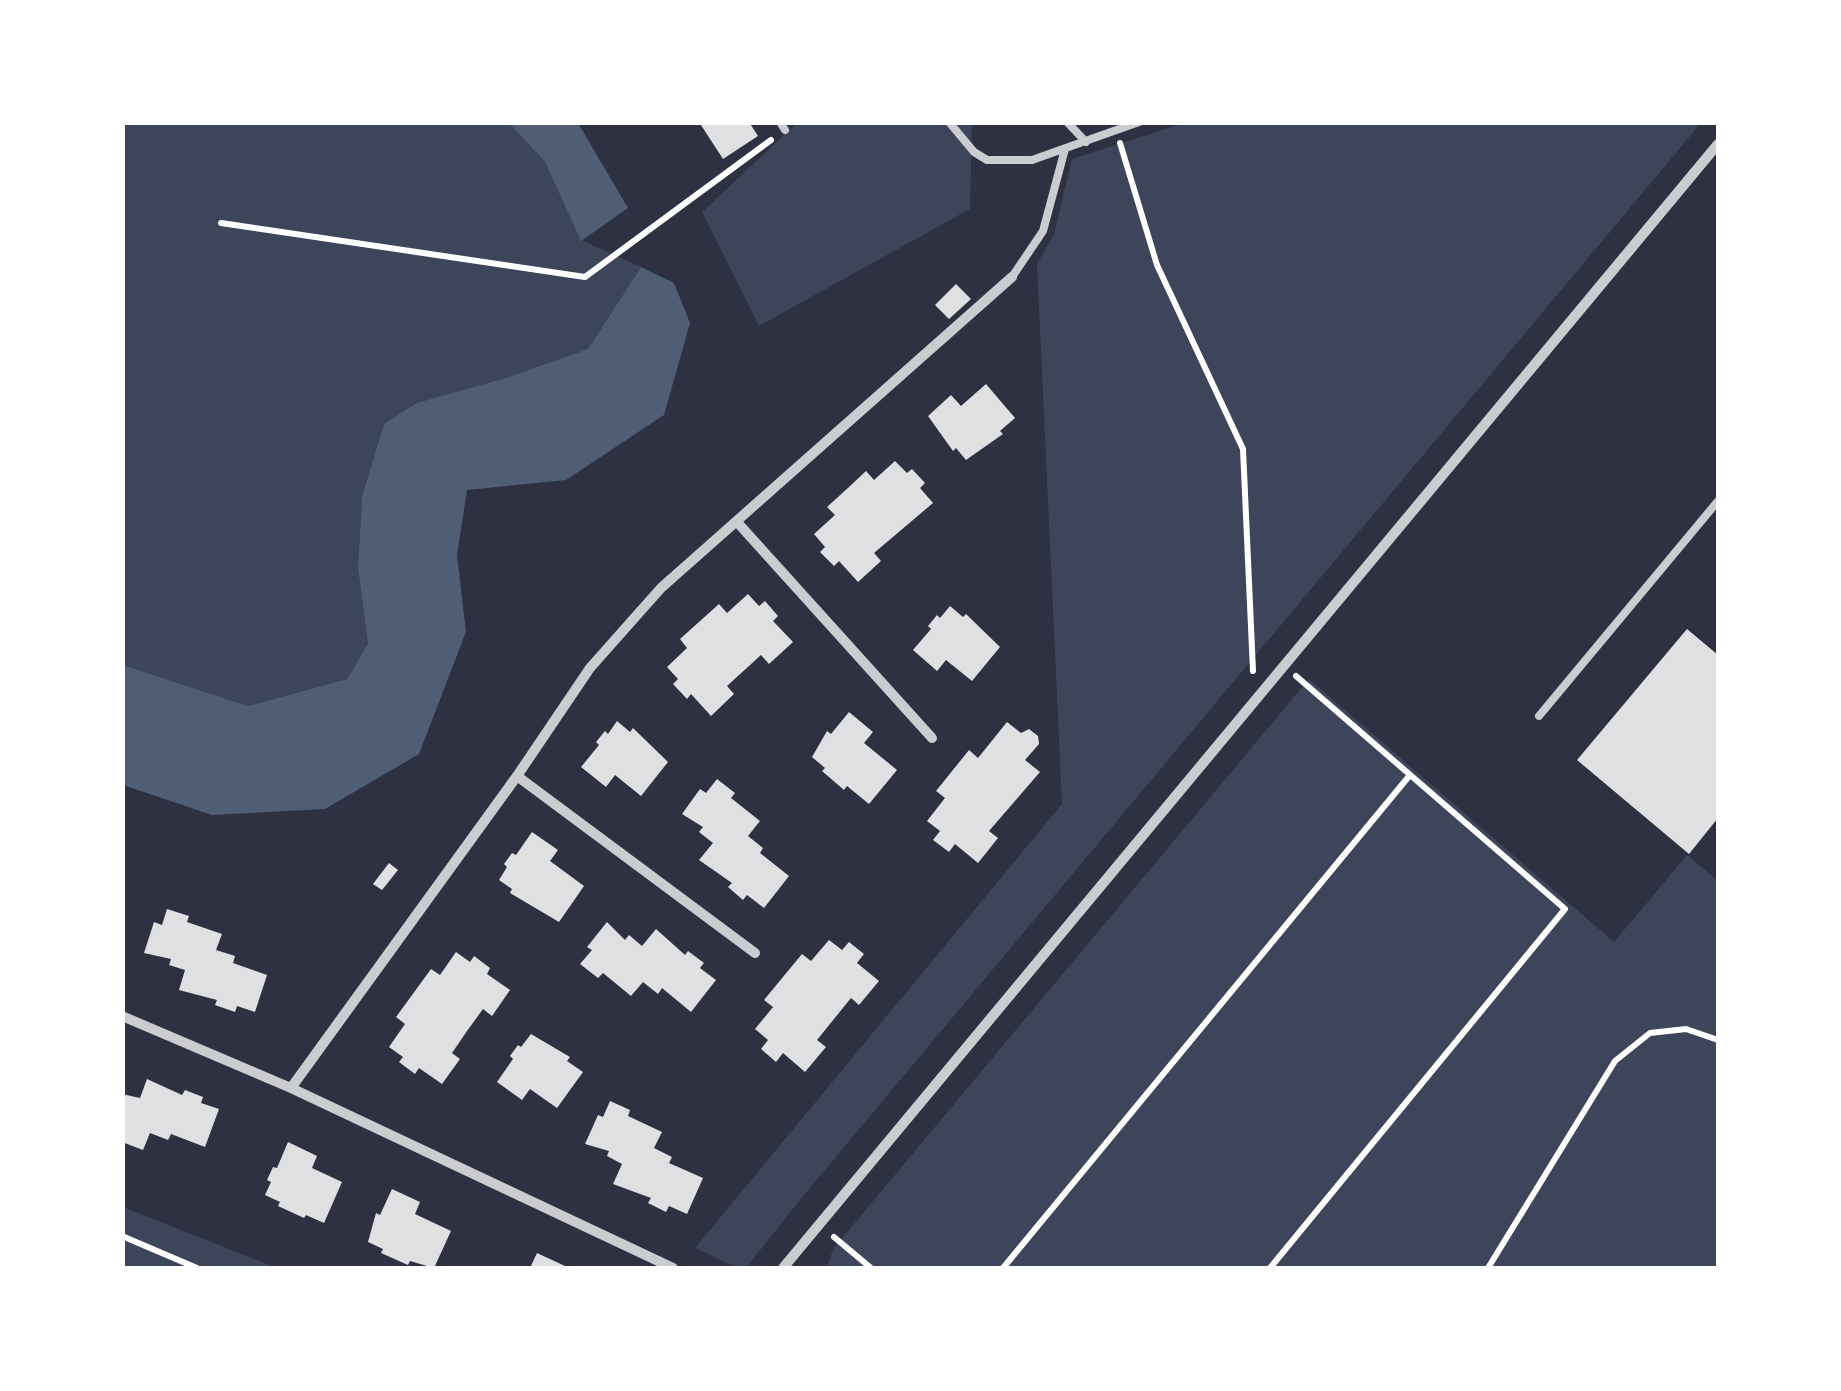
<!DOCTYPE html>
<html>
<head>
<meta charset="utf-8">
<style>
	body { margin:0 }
	#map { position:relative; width:1841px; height:1391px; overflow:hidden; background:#2d3142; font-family:Inter,sans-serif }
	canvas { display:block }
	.frame { position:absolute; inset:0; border:125px solid #fff; pointer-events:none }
</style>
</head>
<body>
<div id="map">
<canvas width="1841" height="1391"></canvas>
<div class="frame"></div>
</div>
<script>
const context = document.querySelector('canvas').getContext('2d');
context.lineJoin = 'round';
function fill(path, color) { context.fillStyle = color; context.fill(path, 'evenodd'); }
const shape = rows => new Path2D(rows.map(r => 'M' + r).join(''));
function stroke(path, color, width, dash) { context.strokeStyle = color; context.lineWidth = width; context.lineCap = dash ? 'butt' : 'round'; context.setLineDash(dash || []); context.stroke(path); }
const green = shape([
	[122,123,509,123,545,162,581,240,641,267,588,349,384,424,362,496,358,568,368,644,347,679,248,706,123,665],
	[797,123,972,123,970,209,759,326,702,212],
	[1184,123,1701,123,804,1195,746,1268,729,1264,695,1248,1062,804,1037,264,1054,234,1072,159],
	[1309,679,1614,942,1687,855,1718,881,1718,1268,827,1268,833,1249],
	[123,1207,277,1268,123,1268]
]);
const water = shape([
	[509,123,578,123,628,208,581,241,545,162],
	[641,267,674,283,690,323,664,415,566,480,467,490,457,555,466,632,419,754,325,809,212,815,123,785,123,665,248,706,347,679,368,644,358,568,362,496,384,424,417,403,506,378,588,349]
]);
const building = shape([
	[699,122,749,122,758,136,723,159],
	[956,284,971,299,949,319,935,305],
	[986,384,1015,418,1000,431,1003,434,966,460,956,448,953,451,928,416,951,395,961,406],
	[895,461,907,473,912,469,925,483,920,488,933,503,874,553,881,561,858,582,839,561,834,566,820,552,825,547,814,534,835,515,827,507,849,487,866,471,874,480],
	[748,594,759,606,765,601,778,616,773,621,793,642,769,664,761,655,727,686,734,694,711,716,691,694,687,699,673,684,678,679,667,667,687,648,680,639,719,604,727,613],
	[950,606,963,617,966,614,1000,647,972,681,946,660,937,671,913,650,931,629,928,626,937,615,940,618],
	[1687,629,1718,655,1718,818,1689,854,1577,760],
	[849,712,873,732,864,743,897,770,869,804,847,786,844,790,822,771,825,768,812,757,827,731,831,734],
	[617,721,630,732,633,728,668,762,641,796,615,775,606,787,581,767,599,745,596,742,605,731,608,734],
	[1007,722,1021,733,1029,729,1038,736,1039,744,1025,760,1040,772,989,831,998,838,978,863,955,844,949,852,933,840,940,831,927,821,945,798,936,791,969,750,978,758],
	[717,779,735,793,731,798,760,821,748,836,763,848,760,853,789,876,764,908,747,895,743,900,728,887,732,883,699,860,713,843,699,832,703,827,682,814,700,789,706,793],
	[532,832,558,850,550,861,584,886,559,922,510,893,512,889,499,880,507,867,504,864,512,853,516,855],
	[389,863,398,870,382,890,373,884],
	[167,909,189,916,187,922,222,934,216,950,235,956,233,963,267,975,255,1012,237,1006,235,1012,215,1005,217,1000,179,990,185,970,169,965,171,959,144,953,154,922,162,925],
	[607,922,625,940,629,935,642,946,656,929,685,955,688,951,704,963,700,968,716,980,691,1012,662,988,658,994,643,982,631,996,603,973,598,978,580,964,592,950,587,947],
	[829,940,842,950,849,942,864,954,857,963,879,981,859,1005,851,998,817,1040,826,1047,805,1072,783,1053,776,1062,761,1049,768,1040,755,1029,773,1007,764,1000,802,954,811,961],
	[456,952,470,962,474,956,490,968,487,974,510,990,492,1016,483,1009,467,1031,452,1053,460,1059,442,1084,419,1068,415,1074,399,1062,403,1057,389,1047,405,1024,396,1017,431,969,440,975],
	[531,1034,570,1057,567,1061,583,1072,557,1108,530,1089,522,1100,497,1082,513,1059,510,1056,518,1045,521,1047],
	[147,1079,182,1095,185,1090,203,1097,201,1103,219,1109,205,1147,171,1134,168,1140,150,1133,143,1150,122,1142,122,1094,140,1098],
	[610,1101,630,1110,628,1116,662,1132,654,1148,672,1157,669,1163,703,1178,687,1214,669,1206,666,1212,648,1203,651,1198,613,1184,622,1164,607,1156,609,1151,585,1144,598,1115,603,1117],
	[288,1142,317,1156,312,1168,342,1182,324,1223,306,1215,304,1218,278,1206,280,1202,265,1195,271,1182,267,1180,273,1167,277,1168],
	[392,1189,420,1202,415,1214,451,1231,434,1268,410,1261,408,1265,381,1253,383,1249,368,1242,376,1213,380,1215],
	[537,1253,565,1266,564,1268,530,1268]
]);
const path = shape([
	[1120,143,1157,265,1243,449,1253,671],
	[221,223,585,277,771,140],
	[122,1236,197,1268],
	[834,1237,871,1268],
	[1003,1268,1410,775],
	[1270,1268,1565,909,1296,676],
	[1488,1268,1615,1061,1650,1033,1686,1029,1718,1040]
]);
const service = shape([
	[780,122,785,130],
	[949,122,974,152,987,160,1032,160,1139,122],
	[1067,122,1086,142],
	[1012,277,1043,231,1065,149],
	[1539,716,1718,501]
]);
const minor = shape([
	[737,522,932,738],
	[517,776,755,953],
	[122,1016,291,1088,673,1268],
	[291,1088,517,776,590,668,661,588,1012,277],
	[783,1268,1718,144]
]);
fill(green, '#3c4559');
fill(water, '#4f5d75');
fill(building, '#e0e0e3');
stroke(path, '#fff', 6);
stroke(service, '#caccd0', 8);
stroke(minor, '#caccd0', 10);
</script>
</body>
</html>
